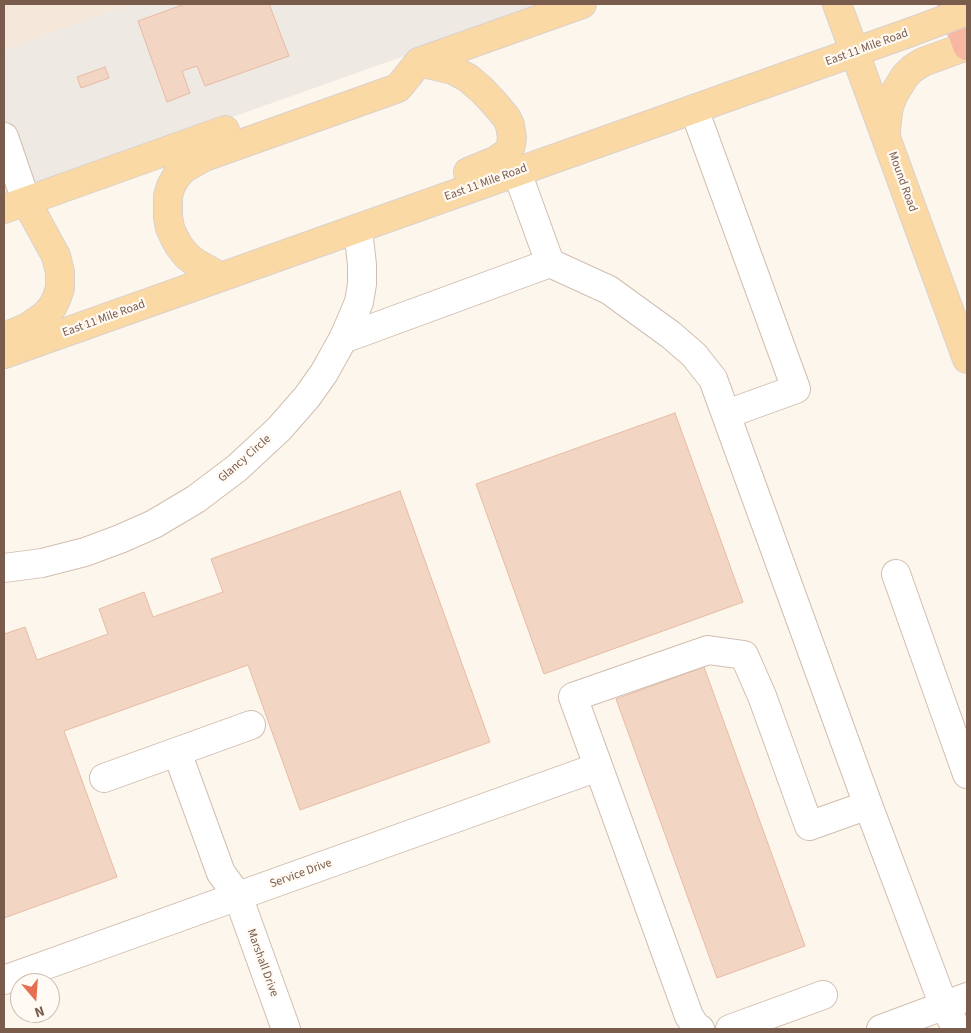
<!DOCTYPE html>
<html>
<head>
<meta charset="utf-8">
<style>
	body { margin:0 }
	#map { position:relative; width:971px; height:1033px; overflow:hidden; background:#fdf6ec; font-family:"Source Sans 3",sans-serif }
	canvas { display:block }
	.frame { position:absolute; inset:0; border:5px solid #7a5c4d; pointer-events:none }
	.north { position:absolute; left:10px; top:973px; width:50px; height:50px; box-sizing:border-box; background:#fffaf3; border:1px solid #cabbb1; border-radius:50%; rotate:162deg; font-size:14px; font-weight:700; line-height:20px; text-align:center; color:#7a5c4d }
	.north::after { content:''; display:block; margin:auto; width:18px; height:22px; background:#e76f51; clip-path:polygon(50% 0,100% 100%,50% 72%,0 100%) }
</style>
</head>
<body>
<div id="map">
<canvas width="971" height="1033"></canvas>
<div class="frame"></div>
<div class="north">N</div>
</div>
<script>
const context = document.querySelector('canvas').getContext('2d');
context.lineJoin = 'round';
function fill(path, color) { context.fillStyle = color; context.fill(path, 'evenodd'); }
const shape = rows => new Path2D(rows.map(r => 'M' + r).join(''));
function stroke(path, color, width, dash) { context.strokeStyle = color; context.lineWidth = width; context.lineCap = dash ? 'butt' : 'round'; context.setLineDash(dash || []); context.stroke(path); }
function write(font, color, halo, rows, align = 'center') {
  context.font = font + ' "Source Sans 3",sans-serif'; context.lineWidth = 4.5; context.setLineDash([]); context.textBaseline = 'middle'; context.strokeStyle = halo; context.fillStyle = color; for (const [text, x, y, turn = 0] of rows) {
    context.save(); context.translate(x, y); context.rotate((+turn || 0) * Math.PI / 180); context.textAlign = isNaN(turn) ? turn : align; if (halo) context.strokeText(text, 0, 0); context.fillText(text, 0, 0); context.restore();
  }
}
const residential = shape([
	[4,4,132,4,4,50]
]);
const industrial = shape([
	[132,4,551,4,4,198,4,50]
]);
const building = shape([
	[185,4,269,4,289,56,205,86,197,66,182,71,190,93,167,102,138,21,185,4],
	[105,67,109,78,81,88,77,77,105,67],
	[675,413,743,602,544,674,476,484,675,413],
	[400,491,490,742,300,810,248,665,64,731,117,877,4,918,4,634,25,627,37,660,108,634,99,609,144,592,153,617,223,592,211,559,400,491],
	[704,667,805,946,717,978,616,699,704,667]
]);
const minor = shape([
	[694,109,796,389,727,414],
	[4,137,26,201],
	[517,172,550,263],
	[343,339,550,263,609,290,671,335,694,355,713,379,868,805,944,1006,957,1029],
	[4,568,42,563,85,552,120,539,154,524,196,499,237,468,279,429,307,397,324,373,343,339,351,321,359,302,362,284,362,265,358,229],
	[896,574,967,774],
	[177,752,221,873,238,896,286,1029],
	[104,778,251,725],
	[4,980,598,767],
	[700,1029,696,1027,689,1016,573,697,708,650,744,655,762,696,809,826,868,805],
	[730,1029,823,995],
	[881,1029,967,997]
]);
const major = shape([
	[837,4,967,359],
	[419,62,582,4],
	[886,133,887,119,889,106,894,94,905,76,912,69,923,62,967,46],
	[4,209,225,130],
	[221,277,196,263,187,256,179,246,174,237,170,228,168,217,168,196,171,186,176,177,183,169,204,157,398,88,419,62,453,70,468,78,482,90,495,104,506,117,510,125,512,138,511,145,508,152,495,161,468,172],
	[4,337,28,327,45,315,53,306,57,297,60,288,60,272,56,256,26,201],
	[4,354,911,32]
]);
const highway = shape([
	[952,4,967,46]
]);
const majorBridge = shape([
	[911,32,962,13]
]);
const streetNames = [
	["East 11 Mile Road",867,48,-20],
	["Mound Road",902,182,70],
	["East 11 Mile Road",486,183,-20],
	["East 11 Mile Road",104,319,-20],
	["Glancy Circle",245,459,-41],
	["Service Drive",301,874,-20],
	["Marshall Drive",262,963,70]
];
fill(residential, '#f5e8da');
fill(industrial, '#efe9e4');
fill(building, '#f3d5c3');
stroke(building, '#e6bba3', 1);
stroke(minor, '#d1beb0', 30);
stroke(major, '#dad1cd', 30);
stroke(highway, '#dad1cd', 30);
stroke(minor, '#fff', 28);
stroke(major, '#fbd9a5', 28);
stroke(highway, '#f7b7a3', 28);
stroke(majorBridge, '#dad1cd', 30, []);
stroke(majorBridge, '#fbd9a5', 28);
write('12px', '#7a5c4d', '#fffaf3', streetNames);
</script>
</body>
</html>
